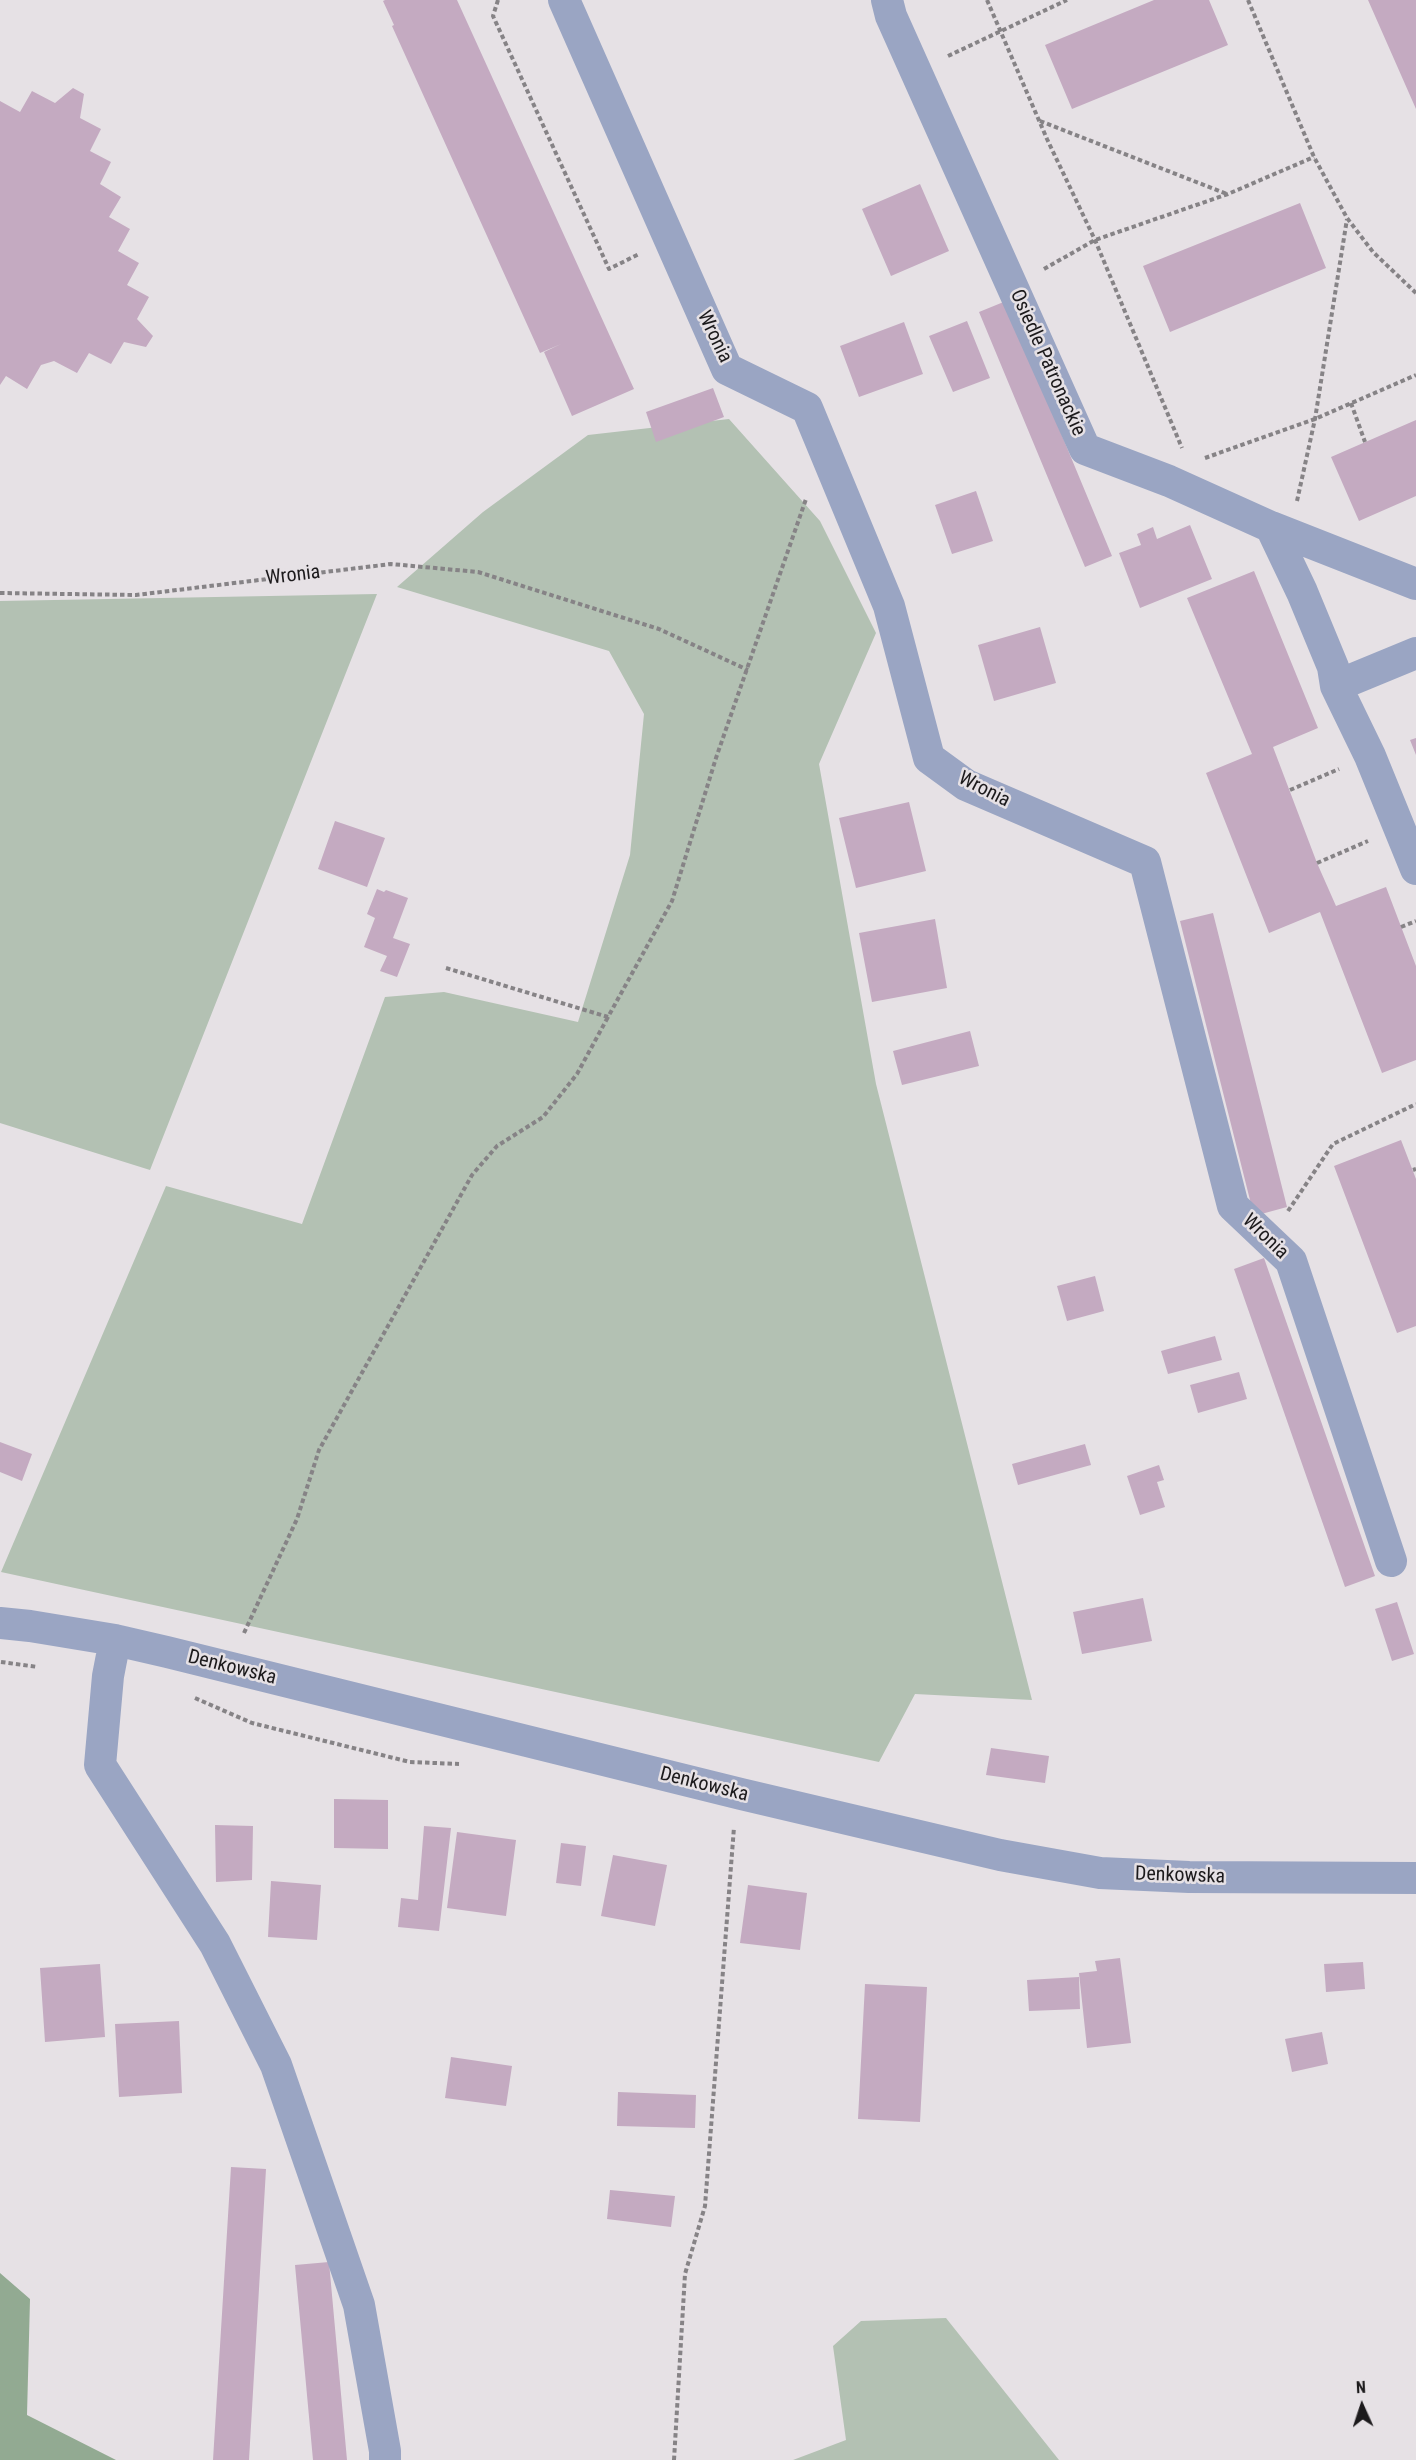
<!DOCTYPE html>
<html>
<head>
<meta charset="utf-8">
<style>
	body { margin:0 }
	#map { position:relative; width:1416px; height:2460px; overflow:hidden; background:#e6e1e5; font-family:"Roboto Condensed",sans-serif }
	canvas { display:block }
	.north { position:absolute; left:1332px; top:2376px; width:60px; height:60px; -webkit-text-stroke:4px #e6e1e5; paint-order:stroke; rotate:357deg; font-size:16px; font-weight:700; line-height:24px; text-align:center; color:#1c1a1c }
	.north::after { content:''; display:block; margin:auto; width:21px; height:27px; background:#1c1a1c; clip-path:polygon(50% 0,100% 100%,50% 72%,0 100%) }
</style>
</head>
<body>
<div id="map">
<canvas width="1416" height="2460"></canvas>
<div class="north">N</div>
</div>
<script>
const context = document.querySelector('canvas').getContext('2d');
context.lineJoin = 'round';
function fill(path, color) { context.fillStyle = color; context.fill(path, 'evenodd'); }
const shape = rows => new Path2D(rows.map(r => 'M' + r).join(''));
function stroke(path, color, width, dash) { context.strokeStyle = color; context.lineWidth = width; context.lineCap = dash ? 'butt' : 'round'; context.setLineDash(dash || []); context.stroke(path); }
function write(font, color, halo, rows, align = 'center') {
  context.font = font + ' "Roboto Condensed",sans-serif'; context.lineWidth = 5; context.setLineDash([]); context.textBaseline = 'middle'; context.strokeStyle = halo; context.fillStyle = color; for (const [text, x, y, turn = 0] of rows) {
    context.save(); context.translate(x, y); context.rotate((+turn || 0) * Math.PI / 180); context.textAlign = isNaN(turn) ? turn : align; if (halo) context.strokeText(text, 0, 0); context.fillText(text, 0, 0); context.restore();
  }
}
const green = shape([
	[729,419,820,521,876,633,819,764,876,1084,1032,1700,915,1694,879,1762,1,1572,166,1186,302,1224,385,997,444,992,578,1022,630,855,644,714,609,651,397,587,483,512,588,435],
	[377,594,150,1170,0,1123,0,601],
	[946,2318,1059,2460,793,2460,846,2440,833,2346,861,2321]
]);
const forest = shape([
	[0,2273,30,2299,27,2415,116,2460,0,2460]
]);
const building = shape([
	[385,0,457,0,634,389,572,416,544,352,561,344,540,353,392,26,394,25,383,1],
	[1154,0,1209,0,1228,45,1072,109,1045,45],
	[1368,0,1416,0,1416,109],
	[73,88,84,94,80,118,101,129,90,151,111,162,100,184,121,197,109,217,130,229,118,251,139,263,127,285,149,297,137,319,153,336,146,347,124,342,111,364,89,353,77,373,54,361,41,365,27,389,6,376,0,385,0,101,20,112,32,91,55,103],
	[920,184,949,251,891,276,862,209],
	[1300,203,1326,268,1170,332,1143,266],
	[1006,301,1112,556,1085,567,979,312],
	[967,321,990,378,953,392,929,336],
	[904,322,923,374,859,397,840,346],
	[713,388,724,417,656,442,646,412],
	[1416,420,1416,496,1359,521,1331,457],
	[976,491,993,541,952,554,935,505],
	[1190,525,1212,579,1140,608,1119,553,1141,545,1137,534,1153,527,1157,539],
	[1254,571,1318,728,1273,747,1317,863,1336,906,1386,887,1416,966,1416,1060,1382,1073,1320,912,1269,933,1206,773,1252,754,1187,598],
	[1040,627,1056,683,994,701,978,645],
	[1416,738,1416,755,1410,740],
	[909,802,926,871,856,888,839,818],
	[335,821,385,838,367,887,318,869],
	[377,889,384,892,386,890,408,898,393,938,410,944,397,977,380,971,387,956,364,947,375,918,367,914],
	[1213,913,1287,1207,1254,1216,1180,921],
	[935,919,947,988,872,1002,859,933],
	[970,1031,979,1066,902,1085,893,1051],
	[1401,1140,1416,1179,1416,1326,1397,1333,1334,1166],
	[1264,1258,1375,1576,1345,1587,1234,1269],
	[1095,1276,1104,1311,1067,1321,1057,1286],
	[1215,1336,1222,1360,1168,1374,1161,1351],
	[1239,1372,1247,1399,1198,1413,1190,1385],
	[0,1442,32,1454,22,1481,0,1472],
	[1085,1444,1091,1465,1018,1485,1012,1464],
	[1159,1465,1164,1480,1157,1482,1165,1507,1140,1515,1127,1476],
	[1143,1598,1152,1641,1082,1654,1073,1612],
	[1397,1602,1414,1654,1392,1661,1375,1609],
	[991,1748,1049,1756,1045,1783,986,1775],
	[334,1799,388,1800,388,1849,334,1848],
	[215,1825,253,1826,252,1880,216,1882],
	[424,1826,451,1828,439,1931,398,1927,401,1898,418,1900],
	[457,1832,516,1840,506,1916,447,1908],
	[561,1843,586,1846,581,1886,556,1883],
	[613,1855,667,1865,655,1926,601,1916],
	[271,1881,321,1885,317,1940,268,1937],
	[748,1885,807,1893,800,1950,740,1943],
	[1120,1958,1131,2043,1087,2048,1079,1973,1097,1971,1095,1961],
	[1363,1962,1365,1989,1326,1992,1324,1964],
	[100,1964,105,2037,45,2042,40,1968],
	[1079,1977,1080,2009,1029,2011,1027,1980],
	[865,1984,927,1987,920,2122,858,2119],
	[179,2021,182,2093,119,2097,115,2024],
	[1322,2032,1328,2064,1292,2072,1285,2039],
	[451,2057,512,2066,506,2106,445,2098],
	[618,2092,696,2095,695,2128,617,2126],
	[231,2167,266,2169,249,2460,213,2460],
	[610,2190,675,2196,671,2227,607,2219],
	[329,2262,347,2460,313,2460,295,2265]
]);
const path = shape([
	[498,0,493,16,609,269,639,254],
	[987,0,1047,139,1095,240,1182,448],
	[1248,0,1314,157,1347,218,1373,252,1416,293],
	[948,56,1067,0],
	[1040,121,1227,194],
	[1044,269,1095,240,1228,194,1314,157],
	[1351,403,1365,442],
	[1205,458,1315,419,1416,375],
	[1297,501,1315,419,1347,219],
	[0,593,136,595,391,564,478,572,659,629,748,670],
	[1290,790,1339,769],
	[1317,863,1368,841],
	[1401,927,1416,921],
	[446,968,608,1017,672,901,716,758,806,499],
	[1413,1170,1416,1169],
	[1288,1211,1333,1144,1416,1104],
	[244,1633,297,1519,319,1450,472,1175,497,1146,543,1117,577,1074,608,1017],
	[1,1662,38,1667],
	[195,1698,252,1723,410,1762,459,1764],
	[674,2460,685,2274,705,2206,734,1827]
]);
const street = shape([
	[564,0,727,369,807,408,889,606,929,758,966,785,1145,862,1233,1206,1291,1261,1391,1561],
	[887,0,891,16,1085,449,1169,481,1271,527,1302,592,1333,667,1336,686,1370,756,1416,869],
	[1271,527,1416,584],
	[1336,686,1416,653],
	[0,1623,30,1626,115,1640,167,1652,741,1794,1000,1855,1100,1873,1189,1877,1416,1878],
	[115,1640,108,1676,100,1765,215,1944,276,2065,359,2305,385,2451,385,2460]
]);
const streetNames = [
	["Wronia",714,337,64],
	["Osiedle Patronackie",1047,363,66],
	["Wronia",293,576,-7],
	["Wronia",984,790,27],
	["Wronia",1265,1237,44],
	["Denkowska",232,1668,14],
	["Denkowska",704,1785,14],
	["Denkowska",1180,1876,2]
];
fill(green, '#b3c1b3');
fill(forest, '#92aa92');
fill(building, '#c4aac1');
stroke(path, '#868386', 4, [4.5, 3]);
stroke(street, '#9aa5c3', 32);
write('20px', '#1c1a1c', '#e6e1e5', streetNames);
</script>
</body>
</html>
